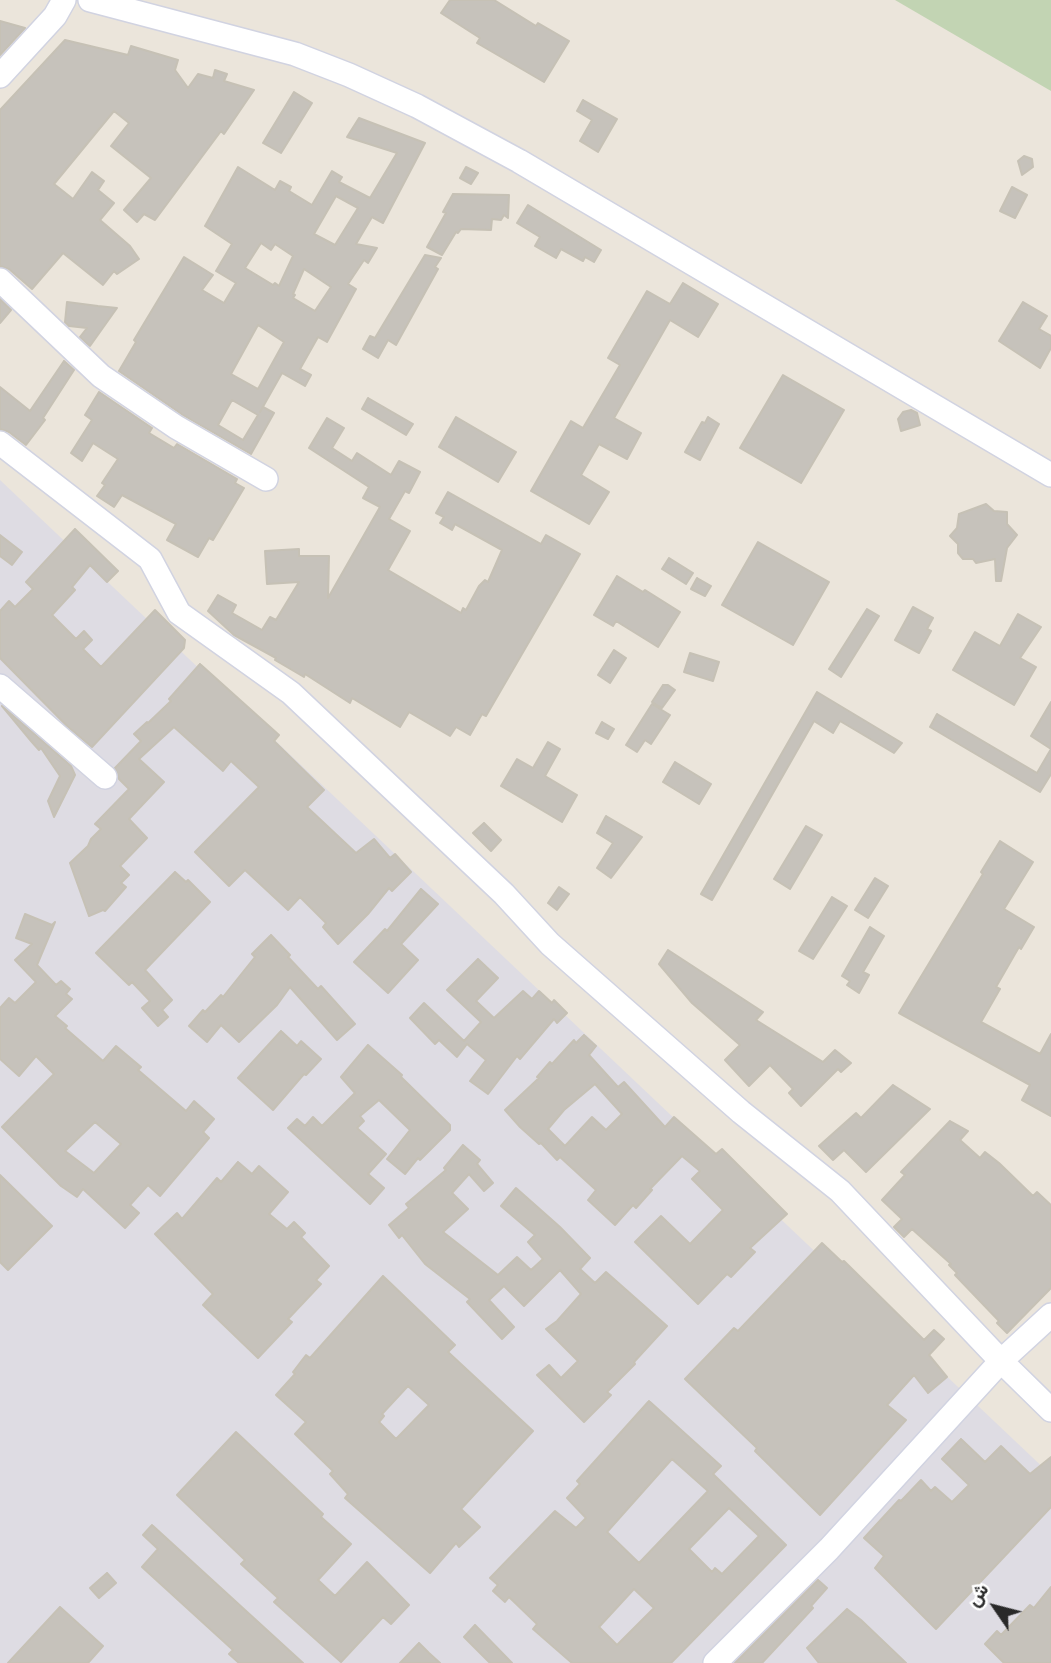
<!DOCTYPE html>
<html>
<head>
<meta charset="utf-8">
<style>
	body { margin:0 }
	#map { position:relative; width:1051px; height:1663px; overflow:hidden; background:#ebe5db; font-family:Figtree,Vazirmatn,sans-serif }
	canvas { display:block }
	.north { position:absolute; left:960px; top:1572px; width:70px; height:70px; -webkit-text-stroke:5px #fff; paint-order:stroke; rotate:305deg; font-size:19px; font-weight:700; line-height:28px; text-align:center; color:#292929 }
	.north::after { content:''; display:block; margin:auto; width:24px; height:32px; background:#292929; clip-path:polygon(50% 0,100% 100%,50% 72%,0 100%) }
</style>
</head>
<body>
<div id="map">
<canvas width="1051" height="1663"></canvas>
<div class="north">ش</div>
</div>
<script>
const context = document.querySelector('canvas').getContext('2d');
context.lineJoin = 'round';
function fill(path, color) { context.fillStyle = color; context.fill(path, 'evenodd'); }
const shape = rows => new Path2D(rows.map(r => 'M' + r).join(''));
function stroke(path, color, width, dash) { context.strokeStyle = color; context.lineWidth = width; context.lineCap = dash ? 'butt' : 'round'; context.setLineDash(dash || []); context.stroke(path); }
const industrial = shape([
	[0,480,1051,1475,1051,1663,0,1663]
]);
const cemetery = shape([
	[895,0,1051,0,1051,91]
]);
const building = shape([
	[450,0,494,0,536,26,538,23,569,41,544,82,477,43,480,38,441,13,450,0],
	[0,21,25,28,0,55,0,21],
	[65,40,128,55,131,46,178,60,175,70,188,88,198,74,213,78,215,70,227,74,224,81,254,90,224,134,221,131,155,220,144,214,137,222,124,210,151,178,111,146,129,123,114,111,54,184,73,199,92,172,104,181,98,190,114,203,100,220,130,246,139,259,117,274,114,271,103,285,63,253,32,289,9,269,0,266,0,110,65,40],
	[294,92,312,103,281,153,263,143,294,92],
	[583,100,617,119,598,152,580,141,592,120,577,111,583,100],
	[359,118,425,143,383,223,372,217,356,244,377,248,368,263,364,260,348,284,356,289,327,342,318,337,300,369,311,375,305,386,282,373,260,412,263,407,274,413,251,454,183,415,119,371,136,342,134,340,184,257,213,275,202,290,224,303,236,283,216,271,232,244,205,226,238,167,275,190,280,181,291,187,289,191,312,205,332,171,342,177,339,182,370,198,397,153,347,137,359,118],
	[336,196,358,208,335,245,314,234,336,196],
	[261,243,271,250,275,244,293,256,279,286,275,283,273,285,245,268,261,243],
	[304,269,331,287,315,311,293,298,295,295,293,294,304,269],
	[258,325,284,342,258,389,231,374,258,325],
	[232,400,258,415,243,440,218,425,232,400],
	[1024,156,1032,159,1033,167,1022,175,1018,161,1024,156],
	[466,167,478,173,471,184,460,178,466,167],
	[1012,187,1027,195,1015,218,1000,211,1012,187],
	[453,194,509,195,508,218,504,215,501,220,492,219,491,230,461,229,458,233,456,232,442,255,427,247,446,213,443,212,453,194],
	[528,205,601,250,594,262,585,257,583,261,561,249,556,258,535,246,540,237,517,223,528,205],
	[425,255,441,258,435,267,438,269,396,345,388,340,378,358,363,349,370,336,375,338,425,255],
	[683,283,718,304,698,337,670,320,614,418,641,433,627,459,599,444,581,475,609,492,589,524,531,491,571,421,583,428,620,365,608,358,647,291,670,304,683,283],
	[0,299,11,310,0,323,0,299],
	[67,302,98,306,117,308,90,346,80,337,87,328,69,326,65,322,67,302],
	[1023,302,1047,316,1039,329,1051,336,1051,348,1040,368,999,341,1023,302],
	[64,361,74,370,43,418,45,420,26,445,9,432,0,429,0,387,30,411,64,361],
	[783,375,844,410,801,483,740,448,783,375],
	[99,392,152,428,149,433,174,448,177,444,237,479,235,483,244,488,213,540,209,538,198,557,167,540,176,524,122,495,114,507,97,496,105,485,102,483,118,459,93,443,82,461,71,453,92,420,85,415,99,392],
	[368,398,413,424,406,435,362,409,368,398],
	[911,410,917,413,920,425,901,431,898,419,903,412,911,410],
	[456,417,516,452,498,482,439,447,456,417],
	[708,417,719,424,700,460,685,452,702,422,705,423,708,417],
	[327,418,344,428,332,448,352,461,357,453,391,475,399,461,420,472,409,493,405,491,389,519,410,531,388,570,461,613,463,608,466,610,479,586,485,580,488,582,502,550,455,524,452,530,440,523,444,517,436,513,448,492,541,544,546,535,580,554,486,716,482,714,470,735,456,727,450,736,409,712,400,727,352,698,350,703,305,674,304,677,275,660,276,658,234,635,208,611,218,595,236,605,232,613,262,630,270,617,276,620,299,582,267,584,265,551,299,549,299,556,329,556,328,598,380,507,363,498,369,487,309,448,327,418],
	[986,504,994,511,1007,512,1007,524,1017,535,1007,548,1001,581,996,581,995,559,976,563,973,559,963,559,958,553,958,544,950,536,957,528,959,514,986,504],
	[75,529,118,571,107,582,90,565,72,587,75,590,52,615,76,639,84,631,92,640,83,649,101,667,155,610,185,640,184,648,92,747,67,726,0,658,0,611,9,601,15,607,33,589,26,582,75,529],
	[0,535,22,552,12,565,0,556,0,535],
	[758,542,829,582,793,645,722,605,758,542],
	[669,558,693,573,686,584,662,569,669,558],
	[617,576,643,592,645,590,680,612,658,647,616,621,613,626,594,615,617,576],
	[697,578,711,586,705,596,691,589,697,578],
	[913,607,933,618,927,629,931,631,919,653,895,640,913,607],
	[867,609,879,616,841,677,829,669,867,609],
	[1018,614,1041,627,1020,658,1036,667,1014,705,953,670,975,632,1000,646,1018,614],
	[614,650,626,658,610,683,598,675,614,650],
	[690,653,719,662,713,681,684,672,690,653],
	[200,664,279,735,274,741,324,790,307,807,356,853,374,839,390,858,395,854,411,872,392,891,389,888,368,914,338,944,323,927,326,923,300,897,288,910,245,870,229,886,195,852,259,787,231,761,223,771,174,727,139,759,164,782,129,819,147,838,120,866,129,875,121,883,126,887,105,911,103,910,89,916,70,863,88,846,91,839,101,829,95,824,129,789,119,779,115,768,141,741,134,734,147,722,148,723,171,701,169,699,200,664],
	[663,685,668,685,675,690,662,708,652,702,663,685],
	[817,692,902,743,894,753,840,721,833,733,814,721,712,900,701,894,817,692],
	[1051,702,1051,749,1031,736,1051,702],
	[652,704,670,715,651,744,645,740,637,752,626,745,652,704],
	[2,706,71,766,75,775,54,817,48,801,60,776,41,748,39,750,31,741,2,706],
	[937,714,1037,773,1051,749,1051,774,1040,792,930,727,937,714],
	[602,722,614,729,608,739,596,733,602,722],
	[548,742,560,749,545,776,577,795,562,822,501,786,517,759,533,768,548,742],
	[675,762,711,784,699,804,663,782,675,762],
	[606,816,642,837,611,878,597,868,613,843,597,833,606,816],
	[484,823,501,840,491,851,473,833,484,823],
	[806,826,822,835,790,889,774,879,806,826],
	[1000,841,1033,862,1004,909,1034,927,1021,949,1019,947,996,987,1000,989,981,1022,1040,1054,1051,1034,1051,1116,1022,1100,1030,1085,899,1013,983,874,981,872,1000,841],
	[175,872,186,882,188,880,210,902,145,970,172,1000,162,1010,168,1017,158,1026,142,1008,150,1001,132,982,129,985,96,953,175,872],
	[875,878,888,886,868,918,855,910,875,878],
	[559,887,569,894,557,910,548,903,559,887],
	[421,889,438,904,401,944,418,960,388,993,354,962,385,929,387,931,421,889],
	[832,897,847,906,813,959,799,951,832,897],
	[25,914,52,925,55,922,37,965,56,985,61,981,70,989,66,994,72,999,55,1016,67,1026,65,1028,103,1061,116,1046,141,1067,138,1070,186,1111,194,1101,214,1119,203,1132,209,1138,160,1196,148,1185,130,1205,139,1213,125,1228,83,1189,77,1197,61,1186,2,1127,54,1074,36,1056,19,1076,0,1059,0,1008,9,998,15,1003,36,982,15,960,32,944,16,938,25,914],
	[95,1122,121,1144,94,1173,65,1151,95,1122],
	[870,927,884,936,863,972,869,975,859,993,847,985,850,981,842,976,870,927],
	[271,935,290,955,288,957,318,989,321,986,355,1024,337,1040,290,987,277,1005,239,1042,221,1025,207,1042,189,1026,203,1010,205,1012,221,995,223,997,255,957,252,954,271,935],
	[668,950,763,1012,756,1020,823,1062,835,1050,851,1063,841,1072,838,1069,801,1106,789,1093,793,1089,770,1065,749,1086,725,1060,740,1045,692,1003,659,964,668,950],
	[478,959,498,978,476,1001,494,1018,523,991,532,999,539,991,552,1003,554,1000,567,1013,557,1023,554,1019,520,1059,517,1056,488,1094,470,1081,486,1060,467,1044,457,1057,439,1040,435,1044,410,1018,424,1003,464,1041,481,1022,447,990,478,959],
	[281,1031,297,1046,301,1041,321,1059,306,1075,304,1074,273,1110,238,1078,281,1031],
	[584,1035,596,1046,589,1055,618,1087,624,1082,665,1127,674,1117,716,1154,722,1149,787,1214,750,1248,755,1252,731,1277,727,1274,698,1304,635,1242,661,1216,690,1244,723,1210,692,1179,700,1171,682,1156,650,1189,652,1190,636,1208,633,1205,615,1225,588,1200,596,1190,560,1157,557,1160,541,1143,539,1144,520,1127,505,1110,539,1078,537,1077,550,1062,552,1064,574,1040,576,1043,584,1035],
	[595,1084,622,1114,606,1130,592,1117,565,1146,548,1129,564,1110,595,1084],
	[368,1045,402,1075,401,1077,450,1125,450,1130,420,1160,418,1158,405,1174,387,1159,410,1130,379,1100,360,1116,364,1121,357,1128,386,1154,368,1174,384,1188,370,1204,288,1128,297,1119,305,1126,313,1117,322,1126,355,1093,341,1077,368,1045],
	[893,1085,930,1109,866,1172,844,1150,833,1160,819,1146,856,1113,861,1118,893,1085],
	[950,1121,968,1131,960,1140,980,1158,985,1152,999,1163,1033,1196,1037,1192,1051,1205,1051,1288,1007,1333,997,1323,999,1321,955,1275,957,1273,949,1265,951,1264,912,1229,904,1237,894,1227,902,1219,882,1200,905,1175,901,1172,950,1121],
	[463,1145,480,1160,477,1164,493,1183,484,1191,469,1174,452,1193,468,1209,443,1232,498,1275,517,1257,531,1270,543,1259,528,1242,535,1235,501,1206,516,1188,560,1227,590,1258,580,1269,595,1283,606,1272,667,1326,634,1362,635,1364,607,1392,611,1395,584,1422,537,1375,549,1365,561,1378,578,1361,546,1329,557,1321,581,1294,560,1270,524,1306,504,1286,489,1300,514,1327,502,1339,467,1302,470,1299,425,1264,402,1235,399,1238,389,1225,409,1208,406,1204,446,1170,444,1168,463,1145],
	[238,1162,252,1174,259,1166,288,1192,269,1214,287,1229,294,1222,305,1233,301,1237,329,1266,316,1280,321,1284,288,1319,292,1322,258,1358,203,1305,213,1294,155,1234,177,1213,182,1219,217,1178,221,1182,238,1162],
	[0,1175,52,1226,8,1270,0,1262,0,1175],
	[822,1243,842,1262,844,1261,924,1340,934,1330,944,1339,929,1355,947,1377,928,1393,914,1375,887,1405,906,1420,820,1515,755,1451,757,1448,685,1379,734,1328,738,1331,822,1243],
	[383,1276,455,1345,448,1352,533,1431,461,1509,480,1527,459,1547,456,1543,430,1573,345,1498,348,1494,330,1474,333,1471,295,1434,306,1422,276,1395,295,1374,293,1372,306,1355,310,1358,383,1276],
	[408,1386,429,1405,396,1439,379,1422,384,1416,382,1414,408,1386],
	[649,1401,721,1466,713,1474,786,1545,671,1663,572,1663,533,1629,537,1624,509,1597,505,1602,493,1591,498,1585,490,1578,555,1511,576,1528,586,1518,567,1498,580,1484,577,1481,649,1401],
	[672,1459,708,1491,639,1563,607,1532,672,1459],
	[729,1508,759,1536,722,1574,715,1568,712,1572,689,1549,729,1508],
	[634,1589,654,1608,617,1645,599,1627,634,1589],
	[236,1432,323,1514,321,1517,351,1544,318,1580,335,1596,367,1562,409,1605,391,1624,383,1617,341,1662,274,1602,278,1598,241,1564,245,1560,177,1495,236,1432],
	[961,1439,985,1462,1001,1446,1030,1474,1051,1457,1051,1507,936,1629,875,1568,884,1556,864,1538,899,1500,901,1501,921,1480,931,1491,935,1487,952,1502,969,1485,942,1459,961,1439],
	[152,1525,303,1663,239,1663,229,1654,233,1650,142,1567,158,1549,143,1535,152,1525],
	[107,1573,116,1583,99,1598,90,1588,107,1573],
	[818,1580,827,1588,811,1606,813,1608,762,1663,735,1663,818,1580],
	[1051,1587,1051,1663,1004,1663,985,1644,997,1631,1001,1635,1030,1605,1034,1608,1051,1587],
	[60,1607,103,1646,88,1663,8,1663,60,1607],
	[847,1609,861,1620,906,1663,819,1663,807,1648,847,1609],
	[475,1625,512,1663,490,1663,464,1637,475,1625],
	[419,1643,429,1653,440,1663,400,1663,419,1643]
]);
const minor = shape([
	[90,0,295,54,349,75,417,106,519,161,1051,475],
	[0,76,55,16,64,0],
	[0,280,101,376,176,427,266,479],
	[0,443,150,559,179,613,291,693,504,894,550,944,741,1112,840,1191,1001,1361,1051,1410],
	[0,686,105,777],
	[715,1663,829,1549,1001,1361,1051,1315]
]);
fill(industrial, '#dedce3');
fill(cemetery, '#c2d4b3');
fill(building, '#c6c2bb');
stroke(building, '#c6c1b5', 2);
stroke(minor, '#d1d3e1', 26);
stroke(minor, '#fff', 23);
</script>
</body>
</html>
